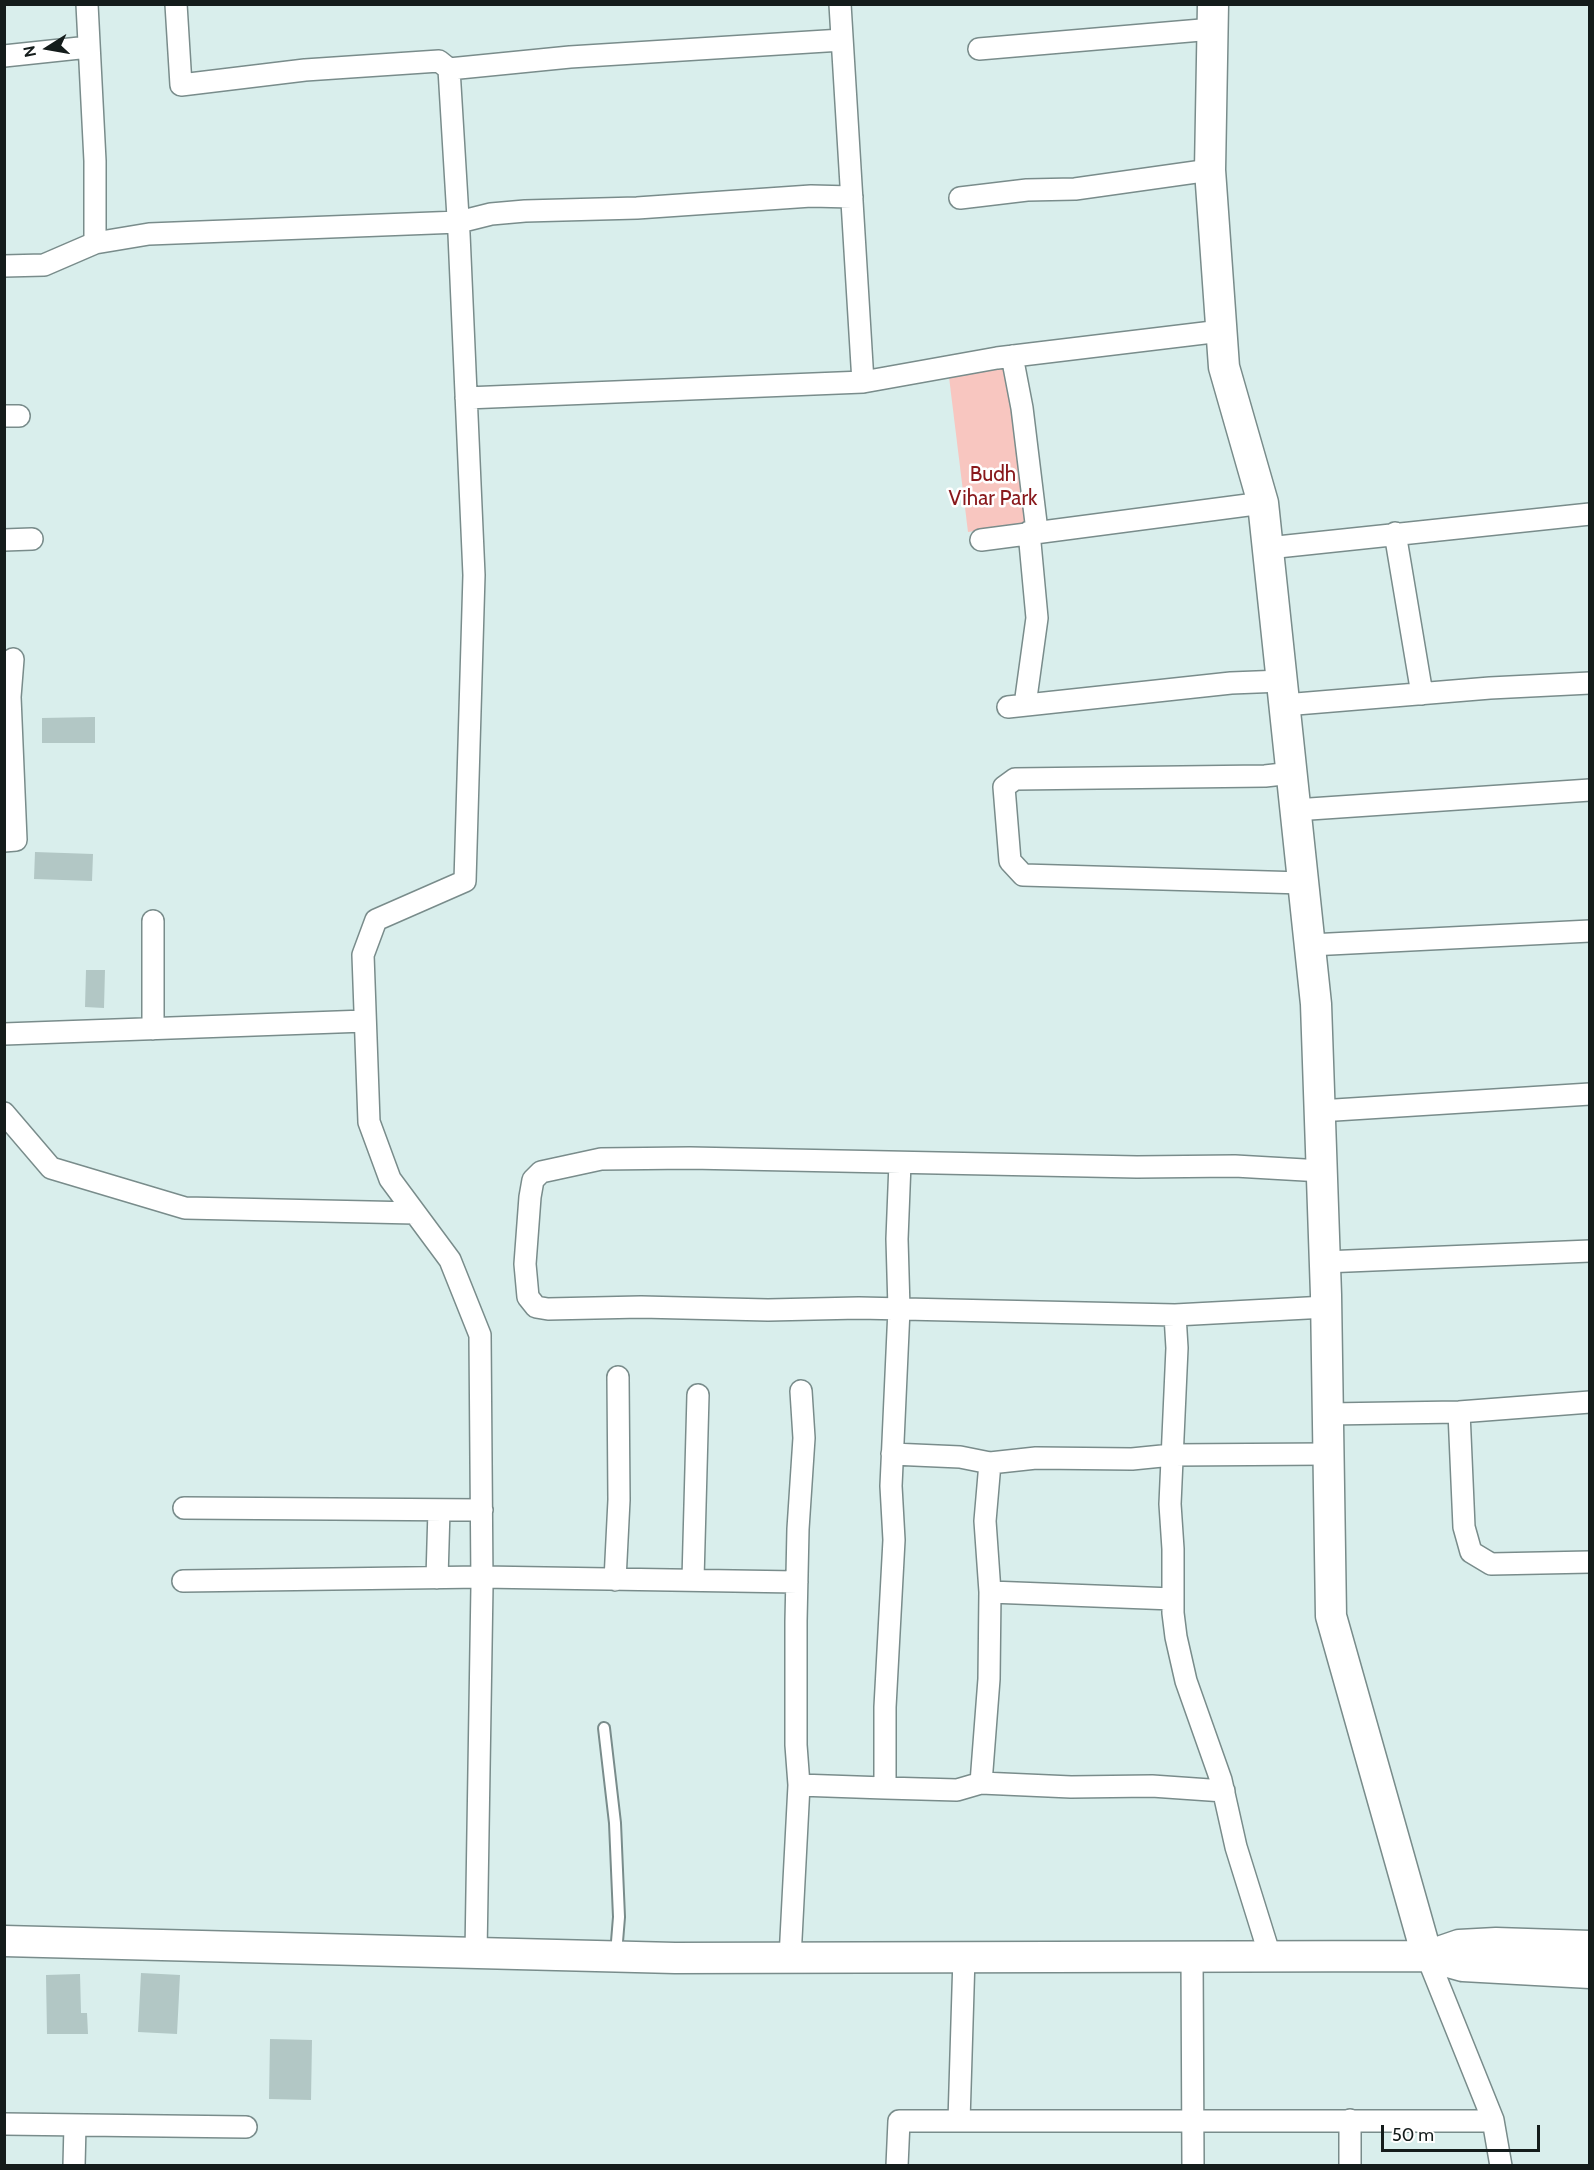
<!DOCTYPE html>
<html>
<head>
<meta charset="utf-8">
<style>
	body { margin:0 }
	#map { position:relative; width:1594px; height:2170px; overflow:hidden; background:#d9eeec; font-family:Cabin,sans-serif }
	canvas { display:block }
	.frame { position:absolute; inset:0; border:6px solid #141c1b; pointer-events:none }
	.north { position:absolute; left:18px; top:18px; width:60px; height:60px; -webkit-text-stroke:4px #fff; paint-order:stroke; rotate:259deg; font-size:16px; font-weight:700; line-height:24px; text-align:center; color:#141c1b }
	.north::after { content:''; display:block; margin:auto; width:21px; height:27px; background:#141c1b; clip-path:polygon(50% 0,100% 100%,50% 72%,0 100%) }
	.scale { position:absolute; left:1381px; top:2125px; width:159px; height:27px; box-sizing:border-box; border:3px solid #141c1b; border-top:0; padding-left:8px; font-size:18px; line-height:21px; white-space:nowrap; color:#141c1b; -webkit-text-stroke:4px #fff; paint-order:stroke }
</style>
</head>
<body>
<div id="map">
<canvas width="1594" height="2170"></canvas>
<div class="frame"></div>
<div class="north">N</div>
<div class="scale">50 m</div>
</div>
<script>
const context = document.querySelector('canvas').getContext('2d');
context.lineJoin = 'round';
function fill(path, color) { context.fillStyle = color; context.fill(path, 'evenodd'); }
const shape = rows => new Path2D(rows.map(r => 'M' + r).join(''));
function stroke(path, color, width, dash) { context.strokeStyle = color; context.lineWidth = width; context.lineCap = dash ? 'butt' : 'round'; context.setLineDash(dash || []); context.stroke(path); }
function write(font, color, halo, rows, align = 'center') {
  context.font = font + ' Cabin,sans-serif'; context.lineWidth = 5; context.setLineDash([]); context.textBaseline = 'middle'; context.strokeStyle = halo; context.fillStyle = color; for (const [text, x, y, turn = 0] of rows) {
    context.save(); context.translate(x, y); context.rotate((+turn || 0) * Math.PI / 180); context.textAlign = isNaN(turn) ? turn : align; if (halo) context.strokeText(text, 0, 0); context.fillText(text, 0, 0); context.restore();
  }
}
const green = shape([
	[1005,357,1028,523,968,532,949,377]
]);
const building = shape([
	[95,717,95,743,42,743,42,718],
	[35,852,93,854,92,881,34,879],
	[86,970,105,970,104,1008,85,1007],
	[141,1973,180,1975,177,2034,138,2032],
	[80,1974,81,2013,87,2013,88,2034,47,2034,46,1975],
	[270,2039,312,2040,311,2100,269,2099]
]);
const lane = shape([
	[604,1728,615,1823,619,1917,616,1954]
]);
const street = shape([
	[87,4,95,161,95,243,149,234,459,222,491,214,525,211,637,208,811,196,852,197],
	[176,4,181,85,305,70,439,61,449,69,570,57,842,40],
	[979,49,1213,29],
	[4,56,89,47],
	[449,69,459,234,474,575,465,881,376,920,363,955,369,1122,390,1179,450,1260,480,1335,482,1585,476,1953],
	[960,198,1027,190,1075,189,1210,170],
	[4,266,44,265,95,243],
	[1012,356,1022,408,1037,531],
	[863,382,997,358,1221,331],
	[466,398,863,382,840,4],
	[4,416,19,416],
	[1395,533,1422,694],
	[4,540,32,539],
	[981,540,1263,503],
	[1268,548,1590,514],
	[1025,705,1037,618,1029,532],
	[1284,705,1490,688,1590,683],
	[1008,707,1231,683,1282,681],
	[1292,773,1265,776,1015,779,1004,787,1010,861,1023,875,1303,883],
	[1295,810,1590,790],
	[4,841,16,840,10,697,13,659],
	[1310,945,1590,931],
	[153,1029,153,921],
	[4,1034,365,1021],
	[1319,1111,1590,1094],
	[4,1113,51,1168,185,1208,415,1213],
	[900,1163,897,1239,899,1309,891,1486,894,1540,885,1707,885,1788,957,1790,981,1783],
	[1324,1262,1590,1251],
	[1175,1315,859,1308,768,1310,641,1307,548,1309,536,1307,528,1297,525,1264,530,1197,533,1180,541,1172,601,1159,690,1158,1137,1167,1235,1166,1322,1171],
	[1459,1412,1464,1527,1471,1552,1491,1564,1590,1562],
	[1328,1414,1459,1412,1590,1402],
	[892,1454,960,1457,990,1463],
	[184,1508,482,1510],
	[437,1578,439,1510],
	[693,1579,698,1395],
	[615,1580,619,1500,618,1377],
	[183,1581,482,1577,797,1582],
	[990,1592,1173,1599],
	[799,1785,885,1788],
	[1224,1791,1152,1786,1071,1787,981,1783,989,1679,990,1592,985,1521,990,1463,1036,1458,1132,1459,1172,1455,1328,1454],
	[1192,1956,1193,2166],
	[1270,1956,1236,1847,1221,1780,1186,1681,1176,1637,1173,1613,1173,1549,1170,1504,1177,1348,1175,1315,1326,1307],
	[1427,1956,1493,2120,1501,2166],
	[790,1958,799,1785,796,1745,796,1621,798,1529,804,1438,801,1391],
	[959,2121,964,1957],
	[4,2124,246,2127],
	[74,2166,75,2125],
	[897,2166,899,2121,1493,2121],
	[1350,2166,1350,2120]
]);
const secondary = shape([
	[1213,4,1210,170,1224,367,1263,503,1316,1004,1326,1295,1331,1616,1427,1956],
	[4,1941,675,1958,1427,1956,1463,1966,1590,1973],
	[1427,1956,1459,1945,1496,1943,1590,1946]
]);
const parkNames = [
	["Budh",993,475],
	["Vihar Park",993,499]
];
fill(green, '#f8c6c0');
fill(building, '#b2c7c5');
stroke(lane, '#798c8b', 14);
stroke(street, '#798c8b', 24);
stroke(secondary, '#798c8b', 33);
stroke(lane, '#fff', 10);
stroke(street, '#fff', 21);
stroke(secondary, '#fff', 30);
write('21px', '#89191c', '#fff', parkNames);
</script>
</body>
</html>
